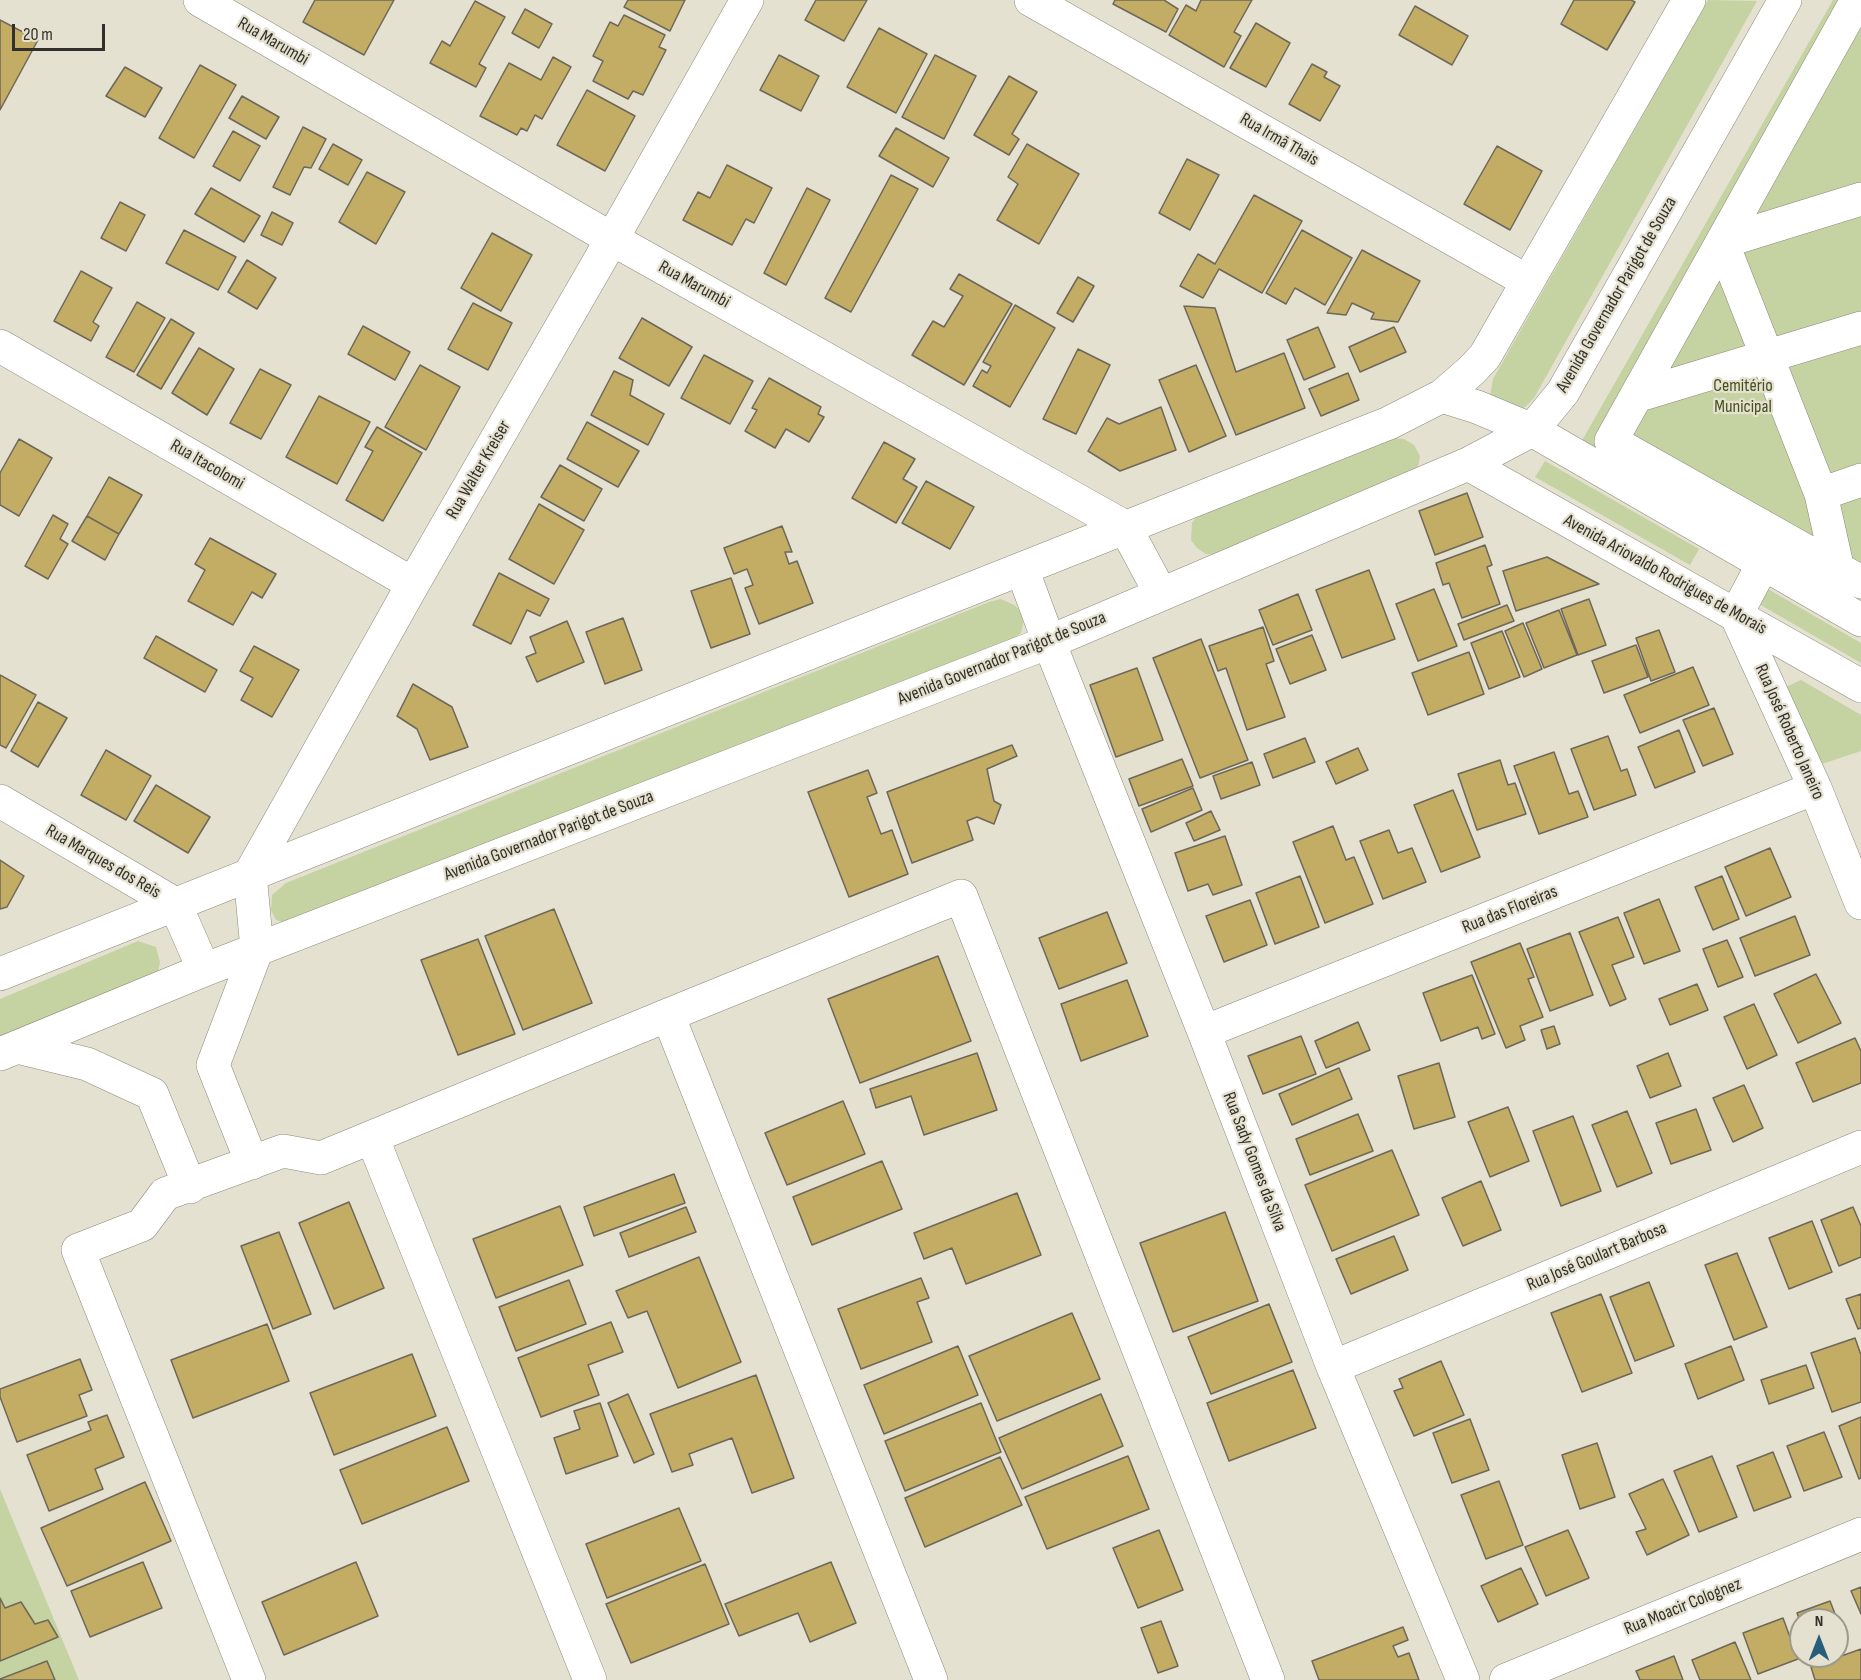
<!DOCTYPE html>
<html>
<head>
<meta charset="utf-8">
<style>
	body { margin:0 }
	#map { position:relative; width:1861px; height:1680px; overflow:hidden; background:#e5e1d0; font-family:"Sofia Sans Condensed",sans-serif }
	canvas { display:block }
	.north { position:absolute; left:1789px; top:1608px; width:60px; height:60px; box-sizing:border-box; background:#e5e1d0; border:2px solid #9d9a8e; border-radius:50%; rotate:0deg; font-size:16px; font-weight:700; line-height:24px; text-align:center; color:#32302a }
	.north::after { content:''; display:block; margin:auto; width:21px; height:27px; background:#295e7a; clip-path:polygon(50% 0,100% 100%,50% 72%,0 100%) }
	.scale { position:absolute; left:12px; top:24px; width:93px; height:27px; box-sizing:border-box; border:3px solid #32302a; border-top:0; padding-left:8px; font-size:18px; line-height:21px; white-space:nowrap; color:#32302a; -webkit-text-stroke:4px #e5e1d0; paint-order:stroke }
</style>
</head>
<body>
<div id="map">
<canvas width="1861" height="1680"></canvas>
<div class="north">N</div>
<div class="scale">20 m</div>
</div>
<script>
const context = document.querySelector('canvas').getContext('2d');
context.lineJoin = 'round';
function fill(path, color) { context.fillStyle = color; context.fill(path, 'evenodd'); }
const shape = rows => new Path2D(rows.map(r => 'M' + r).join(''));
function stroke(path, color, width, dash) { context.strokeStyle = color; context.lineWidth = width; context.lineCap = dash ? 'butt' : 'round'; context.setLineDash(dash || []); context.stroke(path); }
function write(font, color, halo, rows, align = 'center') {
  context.font = font + ' "Sofia Sans Condensed",sans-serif'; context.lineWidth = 4.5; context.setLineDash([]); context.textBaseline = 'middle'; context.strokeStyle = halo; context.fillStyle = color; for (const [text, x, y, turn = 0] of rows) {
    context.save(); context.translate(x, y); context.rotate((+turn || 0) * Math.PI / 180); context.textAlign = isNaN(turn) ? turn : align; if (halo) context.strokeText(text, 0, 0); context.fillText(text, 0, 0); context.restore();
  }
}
const green = shape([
	[1708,0,1757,1,1534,398,1525,407,1517,411,1490,396,1493,379],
	[1833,0,1861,0,1861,599,1580,444],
	[1394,438,1404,439,1414,445,1420,456,1418,467,1216,555,1206,554,1197,548,1191,540,1192,523,1197,516],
	[1545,461,1699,549,1690,565,1535,477],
	[1761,585,1861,643,1861,663,1752,600],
	[1001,599,1014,605,1022,612,1023,624,1021,633,1011,640,291,925,276,920,271,910,272,895,286,883,989,602],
	[1801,680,1861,715,1861,751,1819,765,1786,687],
	[138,941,156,947,160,962,157,977,0,1042,0,999],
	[0,1489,79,1680,0,1680]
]);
const building = shape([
	[315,0,394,0,364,55,303,22,315,0],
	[628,0,685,0,670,31,624,7,628,0],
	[816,0,867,0,844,41,805,20,816,0],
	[1115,0,1164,0,1178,9,1166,32,1113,4,1115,0],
	[1201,0,1252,0,1234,32,1241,36,1224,67,1169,35,1186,5,1196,11,1201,0],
	[1574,0,1631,0,1635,2,1607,50,1561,24,1574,0],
	[475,1,505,17,479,64,486,68,476,87,430,63,442,41,450,46,475,1],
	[1415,6,1468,36,1452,65,1399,35,1415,6],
	[525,9,552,24,539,48,512,33,525,9],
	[624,15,665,35,659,47,666,50,643,95,633,91,628,99,593,81,603,61,593,56,610,22,618,26,624,15],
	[0,20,38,40,0,110,0,20],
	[1256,23,1290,43,1266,87,1230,68,1256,23],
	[879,28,927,54,896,113,847,87,879,28],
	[779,55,819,76,801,111,760,90,779,55],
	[935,55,976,76,944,139,902,117,935,55],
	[553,57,571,67,542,119,535,115,527,131,521,128,517,135,480,116,509,63,541,80,553,57],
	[1312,64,1327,72,1324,77,1340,86,1320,121,1289,104,1312,64],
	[200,65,236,85,194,158,159,138,200,65],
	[125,67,162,88,145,117,106,96,125,67],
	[1009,76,1037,92,1012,134,1019,139,1009,155,974,135,1009,76],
	[587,90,635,116,605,171,557,145,587,90],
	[242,96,279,117,266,139,229,118,242,96],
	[303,127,326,139,311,168,304,167,290,195,273,187,303,127],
	[896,128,949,158,933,187,879,156,896,128],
	[233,131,260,146,240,181,213,166,233,131],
	[333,144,362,160,348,185,319,169,333,144],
	[1027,144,1079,174,1039,244,997,220,1018,184,1008,177,1027,144],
	[1497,146,1542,171,1510,230,1464,204,1497,146],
	[1187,159,1219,175,1190,230,1159,213,1187,159],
	[727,165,772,188,754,223,746,219,732,245,683,220,698,192,710,198,727,165],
	[367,172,405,192,376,244,339,222,367,172],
	[891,175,918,189,851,312,825,298,891,175],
	[211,188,260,216,244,242,195,214,211,188],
	[807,188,830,200,786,285,764,273,807,188],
	[1254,195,1302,221,1262,293,1219,269,1203,298,1180,286,1198,254,1215,264,1254,195],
	[120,202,145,215,126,251,101,238,120,202],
	[272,212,293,223,282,245,261,235,272,212],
	[184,230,236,257,218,290,166,263,184,230],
	[1302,230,1352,258,1325,305,1295,288,1286,304,1266,293,1302,230],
	[492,233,532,255,501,311,461,288,492,233],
	[1362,250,1420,281,1398,322,1371,319,1374,313,1352,303,1346,315,1327,313,1362,250],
	[247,260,276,278,257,309,228,292,247,260],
	[81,271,112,288,93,322,99,326,91,341,54,321,81,271],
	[959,274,1012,304,964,385,912,355,933,321,944,327,963,296,950,289,959,274],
	[1078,277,1094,286,1073,322,1057,313,1078,277],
	[137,302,165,318,134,372,106,357,137,302],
	[473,303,512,323,488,370,448,349,473,303],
	[1015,305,1055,328,1010,407,973,386,982,370,987,373,991,366,983,362,1015,305],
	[1184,306,1215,308,1236,372,1284,353,1305,408,1236,435,1184,306],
	[642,318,692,347,669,386,619,358,642,318],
	[171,319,194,333,161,389,137,375,171,319],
	[363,326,410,352,395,380,348,354,363,326],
	[1318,327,1335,367,1304,380,1287,340,1318,327],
	[1394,327,1406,352,1360,372,1349,347,1394,327],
	[199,348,234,369,207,415,172,393,199,348],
	[1078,349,1110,365,1076,434,1043,419,1078,349],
	[704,355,753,381,730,424,681,398,704,355],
	[420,365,460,387,426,450,385,427,420,365],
	[1196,365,1226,436,1189,452,1159,380,1196,365],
	[260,369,291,385,261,439,230,423,260,369],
	[614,371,633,380,630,395,664,414,648,445,591,415,614,371],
	[1348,373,1359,400,1321,416,1309,389,1348,373],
	[769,378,821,407,818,414,824,417,809,442,786,429,775,448,745,431,757,410,752,408,769,378],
	[319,396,370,422,337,484,286,457,319,396],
	[1161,407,1176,450,1120,471,1088,451,1107,418,1119,424,1161,407],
	[587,422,639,451,618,487,567,459,587,422],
	[377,427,422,453,383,521,346,500,373,451,365,447,377,427],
	[19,439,52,458,19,516,0,505,0,473,19,439],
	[884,442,915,459,903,479,917,487,896,523,852,498,884,442],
	[560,465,602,489,584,521,541,497,560,465],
	[109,477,142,495,119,534,87,516,109,477],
	[926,481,974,507,950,549,902,523,926,481],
	[1467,493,1483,537,1435,555,1419,511,1467,493],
	[539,504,584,530,554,584,509,559,539,504],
	[53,515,68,524,60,539,68,544,48,579,25,566,53,515],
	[87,516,119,534,105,560,72,541,87,516],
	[782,526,792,552,785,552,789,564,797,561,813,603,759,624,745,588,753,585,747,569,734,574,724,548,782,526],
	[210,538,276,574,262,598,252,592,233,625,188,601,205,570,195,564,210,538],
	[1485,545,1492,565,1487,567,1500,604,1462,618,1449,583,1443,585,1436,563,1485,545],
	[1547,557,1599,584,1516,611,1503,571,1547,557],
	[1369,570,1395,639,1342,658,1316,590,1369,570],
	[499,573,549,599,540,616,527,610,511,644,473,625,499,573],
	[731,578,750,634,711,648,691,591,731,578],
	[1434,589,1457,646,1418,661,1396,604,1434,589],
	[1298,594,1312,630,1273,645,1259,610,1298,594],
	[1589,599,1606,645,1578,655,1561,609,1589,599],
	[1507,605,1514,621,1464,640,1458,624,1507,605],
	[1559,610,1577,655,1544,668,1526,623,1559,610],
	[623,618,642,670,605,684,586,632,623,618],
	[567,621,584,662,537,682,526,657,536,653,530,637,567,621],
	[1523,623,1542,669,1524,677,1505,631,1523,623],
	[1263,627,1274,661,1266,664,1285,717,1247,730,1226,668,1218,671,1209,646,1263,627],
	[1659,630,1675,672,1651,681,1636,638,1659,630],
	[1502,631,1520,677,1489,689,1471,643,1502,631],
	[1312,635,1326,670,1290,684,1276,649,1312,635],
	[156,636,217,670,205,692,144,658,156,636],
	[1201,639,1248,760,1200,778,1153,658,1201,639],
	[1636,645,1648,677,1604,693,1592,661,1636,645],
	[254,646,299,670,272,717,241,700,253,678,240,671,254,646],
	[1469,652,1484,694,1428,715,1412,673,1469,652],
	[1693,667,1709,705,1640,733,1624,695,1693,667],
	[1137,668,1163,740,1116,757,1090,685,1137,668],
	[0,675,36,695,6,748,0,745,0,675],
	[413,684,452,707,468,747,430,760,417,729,397,716,413,684],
	[38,702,67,718,38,767,11,751,38,702],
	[1714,708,1733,754,1703,766,1683,720,1714,708],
	[1679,730,1695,772,1655,788,1638,747,1679,730],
	[1608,736,1621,771,1627,769,1636,795,1594,810,1571,749,1608,736],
	[1305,738,1315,762,1273,778,1264,754,1305,738],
	[1012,745,1017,756,987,769,994,801,1001,805,994,824,977,817,967,821,973,840,912,863,887,792,1012,745],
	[1358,748,1368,770,1336,784,1326,762,1358,748],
	[106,750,151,776,126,820,81,795,106,750],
	[1554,752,1569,794,1578,791,1588,817,1539,834,1514,766,1554,752],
	[1182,759,1193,786,1139,806,1129,779,1182,759],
	[1500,760,1508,785,1515,783,1526,814,1477,830,1458,774,1500,760],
	[1252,762,1260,785,1221,799,1213,776,1252,762],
	[868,770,877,793,867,797,881,834,892,830,908,874,849,897,808,792,868,770],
	[156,785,210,817,188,853,134,821,156,785],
	[1193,788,1202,810,1151,832,1142,809,1193,788],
	[1453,790,1480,857,1441,872,1414,805,1453,790],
	[1211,811,1220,830,1194,841,1186,823,1211,811],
	[1333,826,1346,860,1354,857,1373,904,1325,923,1293,842,1333,826],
	[1389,830,1398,853,1412,848,1426,882,1383,899,1360,841,1389,830],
	[1225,836,1242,885,1213,895,1208,884,1188,891,1175,853,1225,836],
	[1770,848,1791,897,1746,916,1725,867,1770,848],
	[0,860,24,876,7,907,0,909,0,860],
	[1300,876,1319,927,1275,944,1256,893,1300,876],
	[1722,876,1739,919,1713,930,1695,887,1722,876],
	[1659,899,1680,951,1644,964,1624,913,1659,899],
	[1250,900,1267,945,1224,962,1206,916,1250,900],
	[554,909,592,1003,523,1030,485,936,554,909],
	[1107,912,1127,963,1059,989,1039,938,1107,912],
	[1795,916,1810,955,1755,976,1740,938,1795,916],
	[1618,917,1634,957,1612,965,1626,999,1610,1006,1579,932,1618,917],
	[1570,933,1593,995,1550,1011,1527,949,1570,933],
	[478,939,515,1034,458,1055,421,960,478,939],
	[1727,940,1743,977,1718,987,1703,949,1727,940],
	[1520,943,1534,977,1528,979,1543,1017,1520,1026,1525,1040,1506,1048,1471,962,1520,943],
	[938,956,971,1041,860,1083,828,999,938,956],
	[1816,974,1841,1023,1798,1043,1774,994,1816,974],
	[1472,975,1495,1034,1482,1039,1478,1027,1441,1041,1423,993,1472,975],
	[1127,980,1148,1036,1081,1061,1061,1004,1127,980],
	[1697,984,1708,1010,1670,1025,1659,999,1697,984],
	[1754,1004,1777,1055,1747,1069,1724,1017,1754,1004],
	[1358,1022,1370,1050,1326,1068,1315,1041,1358,1022],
	[1554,1026,1560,1044,1547,1049,1541,1030,1554,1026],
	[1301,1036,1316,1074,1263,1094,1248,1056,1301,1036],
	[1855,1038,1861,1051,1861,1083,1813,1102,1796,1063,1855,1038],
	[977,1053,997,1110,924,1135,911,1096,876,1108,870,1089,977,1053],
	[1668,1053,1681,1086,1650,1098,1637,1066,1668,1053],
	[1439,1063,1455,1117,1414,1129,1398,1076,1439,1063],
	[1339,1068,1352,1099,1292,1125,1279,1094,1339,1068],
	[1744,1085,1763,1128,1733,1142,1713,1098,1744,1085],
	[843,1101,865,1154,787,1185,765,1133,843,1101],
	[1508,1107,1529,1161,1490,1177,1468,1122,1508,1107],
	[1696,1109,1711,1150,1671,1164,1656,1123,1696,1109],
	[1627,1111,1652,1173,1617,1187,1592,1125,1627,1111],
	[1358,1114,1373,1151,1310,1175,1296,1139,1358,1114],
	[1573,1116,1601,1191,1561,1206,1533,1131,1573,1116],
	[1392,1150,1419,1215,1332,1251,1305,1185,1392,1150],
	[882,1161,902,1209,812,1245,793,1197,882,1161],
	[674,1174,685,1203,594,1236,584,1207,674,1174],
	[1481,1181,1501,1230,1463,1246,1442,1198,1481,1181],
	[1017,1193,1041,1255,966,1284,952,1248,924,1259,914,1233,1017,1193],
	[349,1202,384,1288,334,1309,299,1223,349,1202],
	[560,1206,583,1265,496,1298,473,1239,560,1206],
	[686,1207,696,1232,629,1257,620,1233,686,1207],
	[1853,1207,1861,1226,1861,1257,1839,1266,1821,1220,1853,1207],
	[1225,1212,1258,1301,1173,1332,1140,1243,1225,1212],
	[1812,1221,1832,1272,1789,1289,1769,1238,1812,1221],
	[279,1232,311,1314,273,1329,241,1246,279,1232],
	[1394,1236,1408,1270,1351,1294,1336,1259,1394,1236],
	[1737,1253,1767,1327,1734,1340,1705,1265,1737,1253],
	[699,1257,741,1362,678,1388,647,1311,628,1318,616,1291,699,1257],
	[921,1278,929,1298,917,1302,932,1342,861,1369,838,1309,921,1278],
	[569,1280,586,1324,516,1351,499,1307,569,1280],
	[1649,1282,1674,1346,1635,1361,1610,1297,1649,1282],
	[1601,1294,1632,1373,1582,1392,1551,1313,1601,1294],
	[1861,1294,1861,1328,1858,1329,1846,1299,1861,1294],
	[1269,1304,1292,1362,1211,1394,1188,1337,1269,1304],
	[1072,1313,1100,1379,997,1421,969,1356,1072,1313],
	[611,1322,623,1352,588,1365,599,1395,541,1417,518,1358,611,1322],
	[267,1324,289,1381,193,1418,171,1360,267,1324],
	[1855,1338,1861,1355,1861,1402,1832,1412,1811,1353,1855,1338],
	[958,1346,978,1395,884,1434,864,1385,958,1346],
	[1731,1346,1744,1380,1698,1399,1685,1364,1731,1346],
	[412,1354,436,1416,334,1455,310,1393,412,1354],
	[80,1359,92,1390,79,1395,87,1416,17,1442,0,1397,0,1389,80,1359],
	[1441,1361,1464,1415,1414,1436,1394,1391,1403,1388,1399,1379,1441,1361],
	[1806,1365,1814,1388,1769,1404,1761,1380,1806,1365],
	[1293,1370,1316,1428,1229,1461,1207,1403,1293,1370],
	[756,1375,794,1478,752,1493,732,1438,689,1454,693,1465,672,1472,650,1414,756,1375],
	[628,1394,654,1454,634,1463,608,1403,628,1394],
	[1101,1394,1123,1446,1022,1489,999,1438,1101,1394],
	[600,1403,618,1456,566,1474,554,1438,580,1429,574,1411,600,1403],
	[981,1403,1001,1452,905,1491,885,1441,981,1403],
	[107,1415,124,1457,95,1469,103,1489,49,1511,27,1455,91,1430,88,1422,107,1415],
	[1861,1417,1861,1478,1859,1479,1839,1426,1861,1417],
	[1470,1419,1489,1470,1452,1483,1433,1433,1470,1419],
	[447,1427,469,1481,362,1524,340,1470,447,1427],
	[1824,1432,1842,1477,1804,1491,1787,1446,1824,1432],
	[1597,1443,1615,1497,1580,1509,1562,1455,1597,1443],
	[1773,1452,1791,1497,1754,1511,1737,1466,1773,1452],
	[1128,1456,1149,1509,1047,1549,1025,1497,1128,1456],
	[1712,1456,1737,1517,1699,1532,1674,1471,1712,1456],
	[1000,1457,1022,1505,925,1547,905,1498,1000,1457],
	[1663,1479,1689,1535,1647,1555,1636,1532,1646,1529,1629,1494,1663,1479],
	[1499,1481,1523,1545,1486,1559,1461,1495,1499,1481],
	[145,1482,171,1541,67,1586,41,1528,145,1482],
	[679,1508,701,1561,607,1598,586,1544,679,1508],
	[1159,1530,1183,1590,1138,1608,1113,1548,1159,1530],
	[1568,1530,1589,1578,1546,1596,1525,1547,1568,1530],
	[143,1562,162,1608,90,1637,71,1591,143,1562],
	[356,1562,378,1616,284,1655,262,1602,356,1562],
	[831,1562,856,1623,810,1642,798,1613,739,1636,725,1604,831,1562],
	[705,1564,729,1624,631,1663,606,1604,705,1564],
	[1521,1568,1538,1604,1498,1622,1481,1586,1521,1568],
	[1861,1587,1861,1614,1851,1591,1861,1587],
	[0,1598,5,1608,21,1602,35,1624,48,1620,58,1637,0,1661,0,1598],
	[1830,1601,1846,1642,1837,1646,1837,1620,1801,1620,1801,1624,1797,1613,1830,1601],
	[1783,1618,1798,1659,1758,1674,1743,1633,1783,1618],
	[1161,1621,1178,1666,1158,1673,1141,1628,1161,1621],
	[1403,1627,1408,1640,1393,1646,1398,1657,1409,1653,1419,1680,1319,1680,1312,1661,1403,1627],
	[1735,1642,1751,1680,1700,1680,1692,1660,1735,1642],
	[1861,1649,1861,1680,1815,1680,1811,1667,1861,1649],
	[1674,1656,1683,1680,1640,1680,1636,1671,1674,1656],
	[47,1661,55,1680,0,1680,0,1679,47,1661]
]);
const minor = shape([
	[200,0,612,239,1125,527,1161,594],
	[1031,0,1527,281],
	[1857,0,1611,441,1861,582],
	[0,346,413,584],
	[1442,396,1477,407,1532,430,1861,620],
	[1636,396,1861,328],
	[1468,464,1861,686],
	[1821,494,1861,480],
	[1763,564,1736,615,1815,788,1861,903],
	[1022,569,1049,642,1204,1032,1333,1367,1463,1680],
	[1838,570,1821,494,1722,242,1861,199],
	[0,801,175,904,204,970],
	[0,974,1389,423,1442,396,1472,370,1485,356,1689,0],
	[668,1015,931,1680],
	[1204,1032,1815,788],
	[17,1047,87,1064,152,1094,190,1187],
	[0,1054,204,970,1049,642,1468,464,1532,430,1563,392,1785,0],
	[372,1137,590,1680],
	[252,1163,213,1065,257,949,250,874,413,584,612,239,747,0],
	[1333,1367,1861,1147],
	[249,1680,78,1250,142,1225,165,1194,283,1151,321,1158,668,1015,961,896,1268,1680],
	[1506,1680,1861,1534]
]);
const streetNames = [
	["Rua Marumbi",273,42,30],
	["Rua Irmã Thais",1279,140,30],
	["Rua Marumbi",694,285,29],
	["Avenida Governador Parigot de Souza",1617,295,-60],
	["Rua Itacolomi",207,465,30],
	["Rua Walter Kreiser",479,470,-60],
	["Avenida Ariovaldo Rodrigues de Morais",1665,575,29],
	["Avenida Governador Parigot de Souza",1002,659,-22],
	["Rua José Roberto Janeiro",1789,732,66],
	["Avenida Governador Parigot de Souza",549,836,-21],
	["Rua Marques dos Reis",103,862,30],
	["Rua das Floreiras",1510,910,-22],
	["Rua Sady Gomes da Silva",1254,1162,69],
	["Rua José Goulart Barbosa",1597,1257,-23],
	["Rua Moacir Colognez",1683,1607,-22]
];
const parkNames = [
	["Cemitério",1743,386],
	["Municipal",1743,407]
];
fill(green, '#c5d2a2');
fill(building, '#c3ac63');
stroke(building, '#6d685a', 1.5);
stroke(minor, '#8d897a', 34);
stroke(minor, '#fff', 33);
write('18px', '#32302a', '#e5e1d0', streetNames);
write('18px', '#46511d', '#e5e1d0', parkNames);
</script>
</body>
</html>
